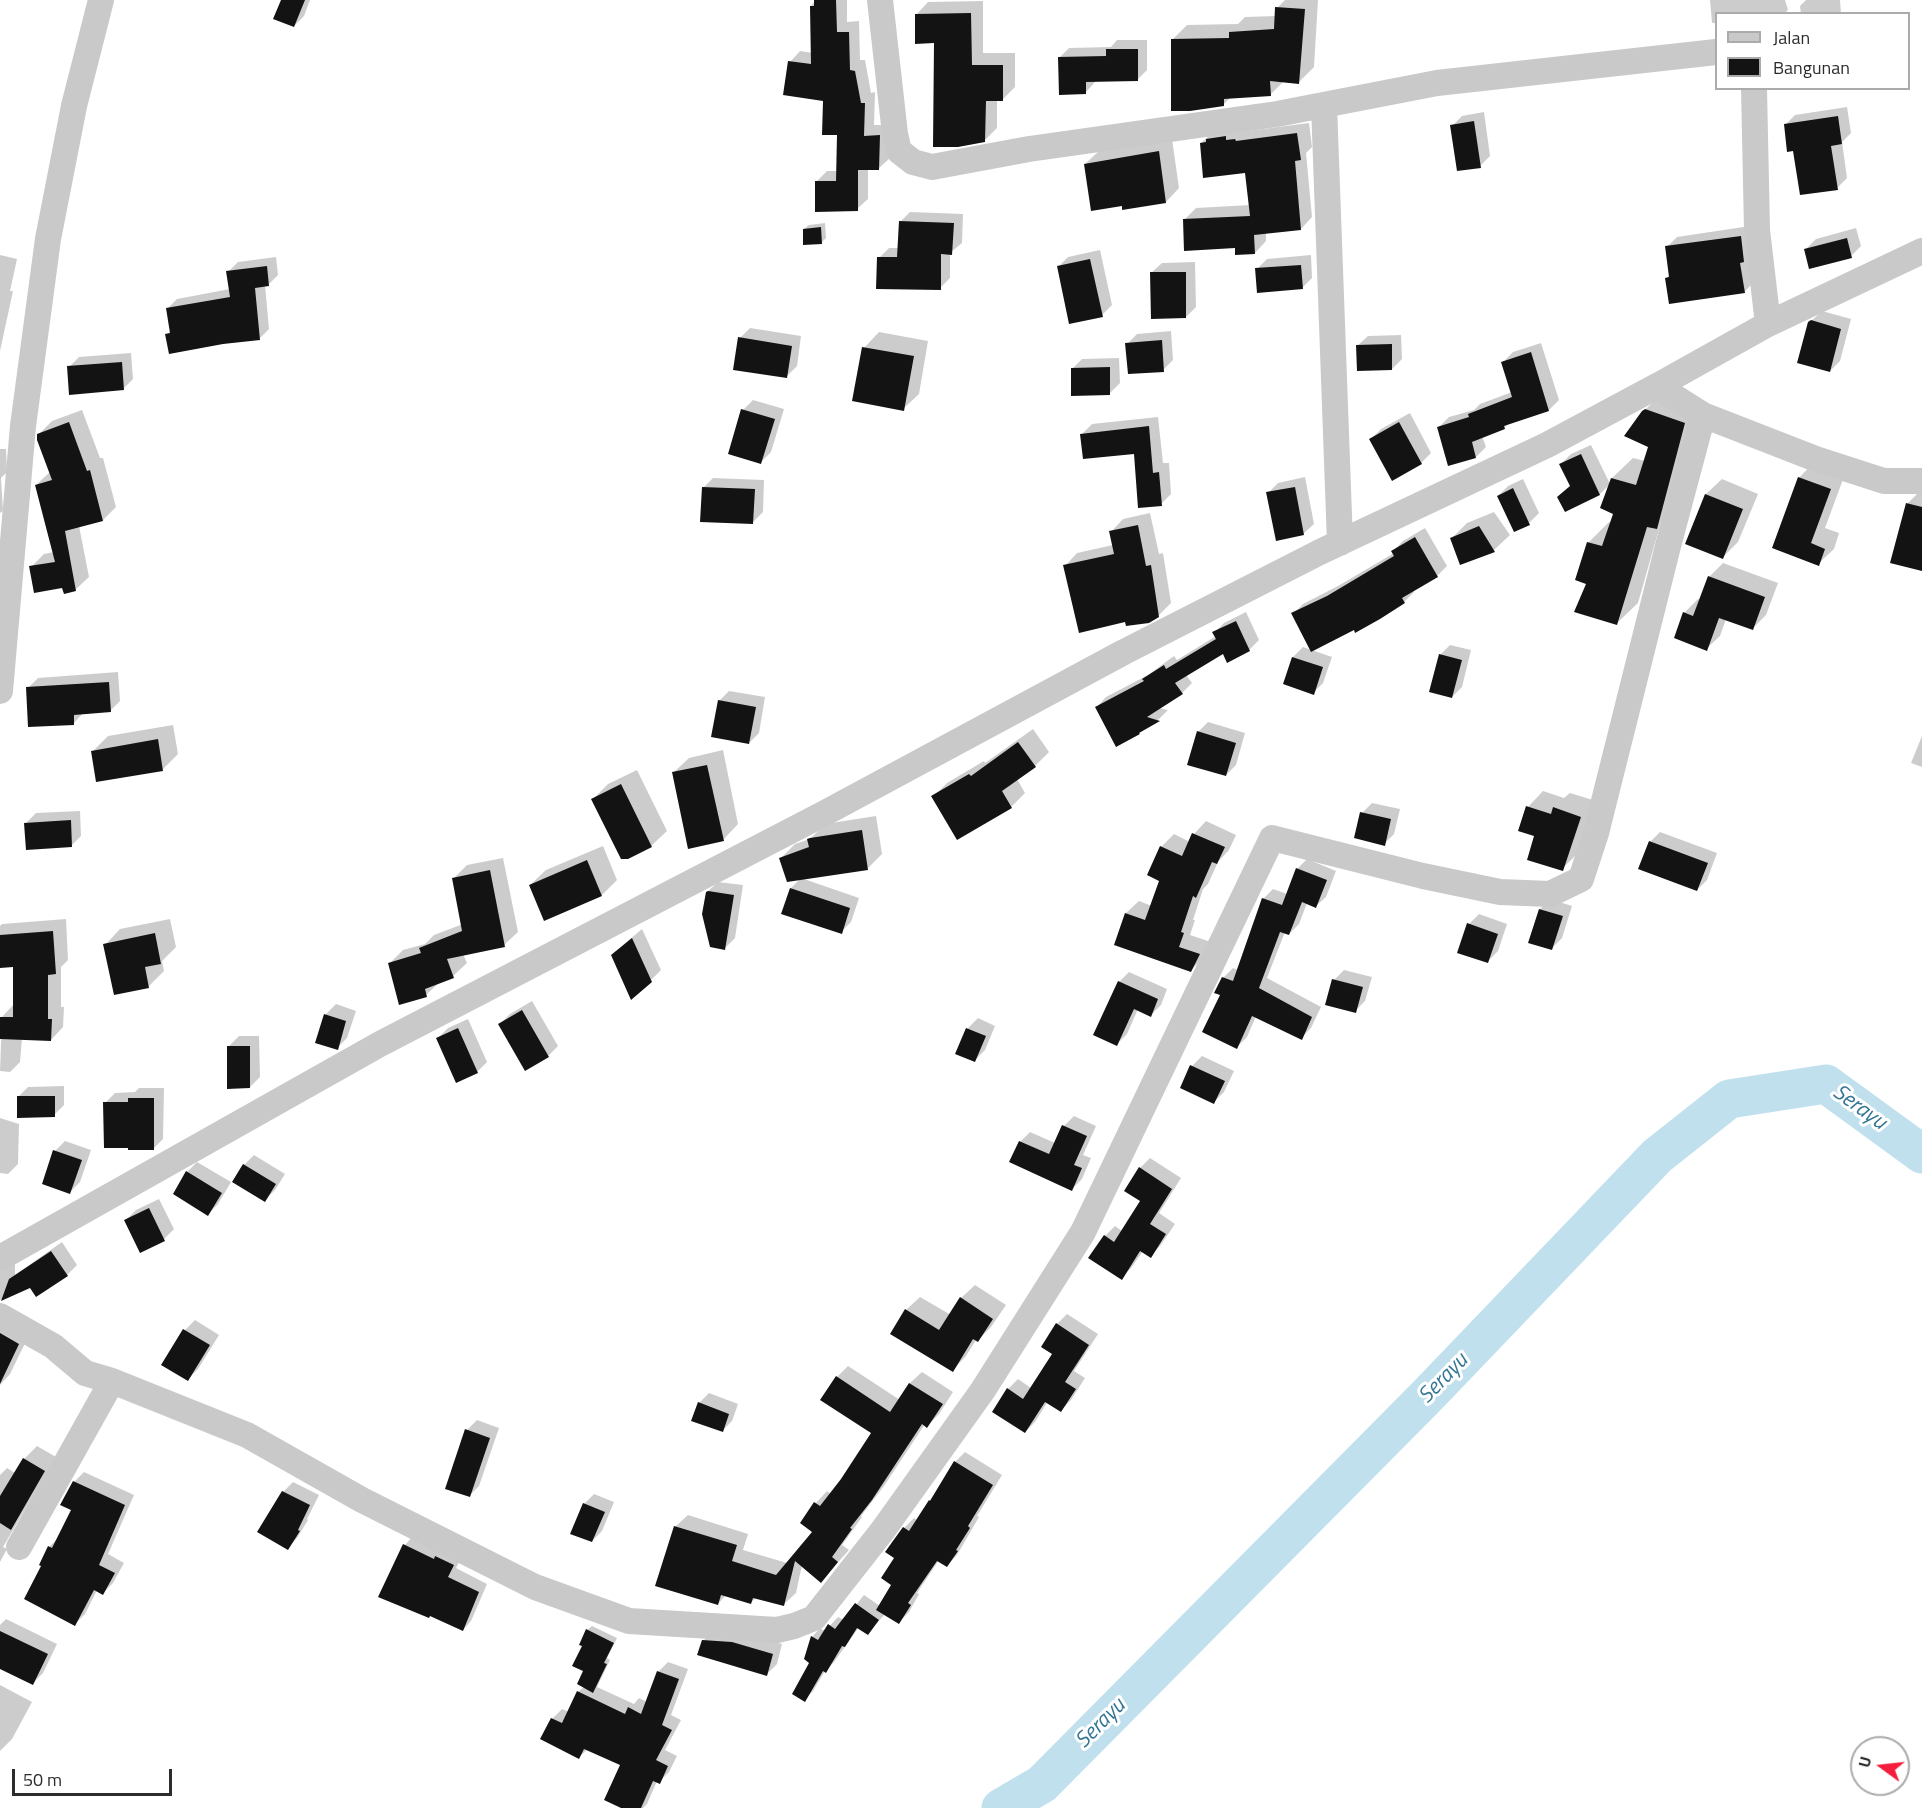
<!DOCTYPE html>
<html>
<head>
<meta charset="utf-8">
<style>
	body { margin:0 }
	#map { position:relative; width:1922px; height:1808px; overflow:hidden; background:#fff; font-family:"Titillium Web",sans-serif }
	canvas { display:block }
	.legend { position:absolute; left:1715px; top:12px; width:195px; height:78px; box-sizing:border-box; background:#fff; border:2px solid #ababab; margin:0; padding:8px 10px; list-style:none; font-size:18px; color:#2c2c2c }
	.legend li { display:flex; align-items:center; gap:12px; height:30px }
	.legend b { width:30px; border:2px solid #ababab }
	.north { position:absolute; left:1850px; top:1736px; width:60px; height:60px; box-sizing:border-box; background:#fff; border:2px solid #ababab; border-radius:50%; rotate:285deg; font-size:16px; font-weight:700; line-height:24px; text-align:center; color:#2c2c2c }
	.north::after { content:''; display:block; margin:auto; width:21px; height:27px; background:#f41d3c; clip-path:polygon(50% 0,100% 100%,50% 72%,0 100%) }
	.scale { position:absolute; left:12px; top:1769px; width:160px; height:27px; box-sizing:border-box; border:3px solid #2c2c2c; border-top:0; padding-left:8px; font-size:18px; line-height:21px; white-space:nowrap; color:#2c2c2c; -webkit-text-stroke:4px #fff; paint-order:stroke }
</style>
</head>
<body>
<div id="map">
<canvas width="1922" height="1808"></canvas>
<ul class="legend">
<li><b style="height:8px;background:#c9c9c9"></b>Jalan</li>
<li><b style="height:16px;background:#131313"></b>Bangunan</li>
</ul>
<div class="north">U</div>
<div class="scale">50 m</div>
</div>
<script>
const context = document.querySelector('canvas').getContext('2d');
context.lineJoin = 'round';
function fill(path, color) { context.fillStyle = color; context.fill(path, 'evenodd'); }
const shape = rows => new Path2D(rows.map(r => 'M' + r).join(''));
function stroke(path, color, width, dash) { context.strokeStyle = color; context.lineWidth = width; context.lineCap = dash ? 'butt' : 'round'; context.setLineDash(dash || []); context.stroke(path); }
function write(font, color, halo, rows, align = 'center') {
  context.font = font + ' "Titillium Web",sans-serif'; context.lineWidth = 6; context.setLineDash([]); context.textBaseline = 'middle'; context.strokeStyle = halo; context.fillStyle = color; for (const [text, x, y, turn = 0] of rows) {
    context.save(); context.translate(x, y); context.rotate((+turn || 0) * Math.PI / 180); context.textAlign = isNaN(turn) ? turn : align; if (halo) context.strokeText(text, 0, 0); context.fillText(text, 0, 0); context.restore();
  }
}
const shadow = shape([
	[282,0,310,0,304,16,294,26],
	[816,0,847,0,847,22,859,21,860,60,865,60,871,93,875,92,874,125,890,125,890,158,879,168,868,169,868,199,857,209,816,182,827,171,838,171,839,134,824,100,790,62,800,51,813,53,811,6],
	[1285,0,1318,0,1314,67,1299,82,1284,81,1270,95,1231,97,1223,105,1172,40,1187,25,1238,24,1245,17,1276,16,1277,8],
	[1710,0,1785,0,1788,10,1784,14,1716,14,1716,23,1712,23],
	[1806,0,1840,0,1841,14,1801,14,1800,6],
	[983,1,983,53,1015,53,1015,87,1002,100,997,99,997,128,984,141,936,42,916,15,928,2],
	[1117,40,1147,40,1147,70,1137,80,1096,81,1086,92,1059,58,1069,48,1111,47],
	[1847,107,1851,133,1842,142,1847,178,1837,188,1794,149,1785,125,1795,115],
	[1484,112,1490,156,1480,166,1452,126,1462,116],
	[1309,123,1312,147,1306,153,1312,217,1301,229,1266,233,1266,241,1255,253,1236,246,1184,220,1196,208,1250,205,1246,171,1201,143,1213,132,1247,131],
	[1172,139,1179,188,1166,202,1123,204,1085,164,1099,151],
	[910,212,963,214,962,243,950,253,950,278,940,288,879,258,889,248,899,248,900,222],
	[825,223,826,238,821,243,804,229,809,225],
	[1750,226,1754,282,1744,292,1667,278,1670,275,1667,247,1677,237],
	[1856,228,1861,246,1851,256,1806,249,1816,239],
	[1100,250,1112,305,1102,315,1058,267,1068,257],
	[0,255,17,259,10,291,13,291,0,351],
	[1311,255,1312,278,1302,288,1257,269,1267,259],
	[276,257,278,275,268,285,265,285,269,329,259,339,167,335,171,330,167,309,177,299,230,289,228,272,238,262],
	[1195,262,1196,307,1186,317,1151,273,1162,263],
	[1822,311,1851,319,1840,361,1830,371,1810,322],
	[750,328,801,336,797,366,787,376,740,338],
	[1171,331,1173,360,1163,370,1127,344,1137,334],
	[879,332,928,341,919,394,903,409,864,348],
	[1401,335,1402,359,1392,369,1357,346,1368,336],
	[1541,343,1559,400,1549,410,1510,422,1504,428,1482,436,1486,447,1476,457,1439,427,1449,417,1474,410,1480,404,1512,392,1503,362,1513,352],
	[131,353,133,379,123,389,69,367,79,357],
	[1119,358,1120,383,1110,393,1072,369,1082,359],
	[1664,391,1705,402,1661,522,1638,603,1617,623,1588,584,1588,543,1609,522,1611,523,1615,513,1612,478,1633,458,1645,461,1650,446,1643,412],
	[753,400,784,409,771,452,761,462,743,410],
	[82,410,100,458,103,458,116,507,103,520,79,526,89,577,75,590,63,586,31,567,44,554,54,552,36,485,50,472,39,434,52,421],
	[1410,413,1431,453,1421,463,1371,439,1381,429],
	[1158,417,1163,463,1169,463,1171,494,1161,504,1135,452,1082,434,1092,424],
	[1591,445,1610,484,1600,494,1565,510,1571,486,1561,464,1571,454],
	[0,449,6,449,7,472,1,478,3,511,0,513],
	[1814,462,1845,474,1825,528,1839,533,1834,549,1818,564,1773,547,1799,478],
	[1305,477,1314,524,1303,534,1268,493,1278,483],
	[713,478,764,480,763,512,753,522,703,488],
	[1523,479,1539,513,1529,523,1514,530,1498,496,1508,486],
	[1722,479,1758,494,1738,542,1723,557,1687,543,1706,494],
	[1922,489,1922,569,1907,504],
	[1494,512,1510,535,1494,550,1461,563,1452,538,1467,523],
	[1150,513,1159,554,1163,553,1171,603,1158,616,1126,620,1065,566,1077,553,1113,545,1111,532,1123,519],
	[1425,528,1447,566,1437,576,1413,590,1414,592,1404,602,1356,631,1354,628,1293,614,1303,604,1338,586,1394,553,1393,551,1403,541],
	[1723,563,1778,583,1766,615,1752,629,1726,619,1720,636,1706,649,1684,613,1698,599,1701,600,1709,577],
	[1246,612,1259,640,1249,650,1224,652,1186,675,1192,683,1182,693,1159,708,1168,710,1159,719,1139,733,1116,745,1097,707,1106,697,1148,675,1174,656,1177,660,1216,636,1214,633,1224,623],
	[1450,645,1471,650,1462,687,1452,697,1440,655],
	[1303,647,1332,657,1323,683,1313,693,1293,657],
	[118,672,120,701,110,711,84,712,74,723,28,688,38,678],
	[729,691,765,697,759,733,749,743,719,701],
	[1208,722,1245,733,1236,765,1226,775,1198,732],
	[173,725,178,754,163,769,93,751,108,736],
	[1033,729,1049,752,1035,766,1017,779,1025,793,1011,807,933,797,947,783,984,761,985,763],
	[1922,736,1922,767,1911,763],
	[723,750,738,824,723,840,673,773,689,758],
	[637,770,667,831,651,846,593,799,608,784],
	[1543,791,1564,798,1570,793,1596,801,1577,854,1561,870,1536,835,1528,807],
	[1372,803,1400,809,1394,834,1384,844,1362,813],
	[80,811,81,836,71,846,26,823,36,813],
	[876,816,882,854,867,869,801,878,859,898,851,922,841,932,791,888,801,878,781,858,795,844,810,839,825,824],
	[1206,821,1236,835,1229,850,1218,862,1208,884,1203,889,1193,920,1195,920,1190,935,1211,942,1203,958,1191,970,1126,913,1139,901,1152,906,1161,880,1161,847,1174,834,1190,842,1194,834],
	[1660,832,1717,853,1707,880,1697,890,1650,842],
	[603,846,617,880,602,895,530,885,546,870],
	[503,858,518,932,504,945,463,954,467,963,453,976,440,982,426,995,389,964,403,950,425,944,434,935,463,924,454,878,467,865],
	[1307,859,1336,871,1326,897,1316,906,1307,903,1299,924,1289,934,1285,932,1267,978,1321,1007,1311,1028,1301,1038,1256,1016,1247,1037,1237,1047,1223,994,1223,978,1233,968,1238,970,1263,899,1273,889,1287,894,1297,869],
	[718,882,743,885,735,938,725,948,707,892],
	[1550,899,1572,906,1562,938,1552,948,1540,909],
	[1479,914,1507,924,1498,951,1488,961,1469,924],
	[66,919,68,960,61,967,61,1007,64,1007,63,1027,51,1040,22,1038,20,1062,10,1072,0,1071,2,1017,14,1004,14,966,0,967,0,926,2,924],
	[170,919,176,947,162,961,164,971,148,987,105,945,120,929],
	[642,929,661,970,651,980,623,945],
	[1344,970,1372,977,1365,1001,1355,1011,1334,980],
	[1129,972,1167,989,1161,1005,1151,1015,1138,1009,1127,1034,1117,1044,1119,982],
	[532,1001,558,1046,548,1056,500,1024,510,1014],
	[336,1004,356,1011,347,1038,337,1048,317,1042,326,1014],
	[978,1018,995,1026,985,1050,975,1060,957,1053,968,1028],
	[468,1019,487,1062,477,1072,438,1038,448,1028],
	[239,1036,259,1036,260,1077,250,1087,229,1046],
	[1202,1056,1234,1071,1224,1092,1214,1102,1182,1087,1192,1066],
	[64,1086,64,1105,54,1115,18,1097,28,1087],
	[139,1088,164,1088,163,1139,153,1149,105,1103,115,1093,135,1092],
	[1074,1116,1096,1126,1083,1155,1091,1158,1082,1179,1072,1189,1020,1142,1030,1132,1055,1143,1064,1126],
	[0,1118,19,1124,18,1164,8,1174,0,1173],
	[65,1141,91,1150,80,1182,70,1192,55,1151],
	[254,1155,285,1174,275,1190,265,1200,244,1165],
	[1150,1158,1181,1178,1159,1213,1175,1224,1160,1246,1150,1256,1143,1251,1131,1268,1121,1278,1105,1236,1115,1226,1122,1231,1142,1201,1140,1168],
	[197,1162,231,1182,218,1204,208,1214,175,1194,187,1172],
	[159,1199,174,1229,164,1239,126,1220,136,1210],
	[62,1242,77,1265,67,1275,30,1286,0,1300,0,1265,15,1262,15,1275],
	[975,1285,1006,1305,991,1327,978,1340,976,1340,966,1356,953,1370,906,1310,920,1297,951,1315,961,1298],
	[0,1311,31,1331,10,1374,0,1385],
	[1067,1314,1098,1334,1074,1371,1085,1378,1071,1400,1061,1410,1048,1401,1035,1422,1025,1432,1008,1389,1018,1379,1031,1388,1054,1353,1057,1324],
	[195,1320,219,1335,198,1369,188,1379,163,1364,185,1330],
	[848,1366,900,1400,910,1383,922,1372,953,1392,939,1414,927,1426,925,1424,884,1486,861,1516,862,1517,842,1545,849,1550,832,1569,821,1581,802,1565,796,1593,784,1604,756,1598,750,1603,726,1595,718,1604,657,1585,676,1526,688,1515,748,1534,743,1550,787,1563,814,1531,802,1522,816,1503,827,1491,831,1494,873,1432,837,1377],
	[709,1393,738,1404,732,1421,722,1431,699,1403],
	[477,1420,499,1428,479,1486,469,1496,467,1430],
	[37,1446,56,1457,3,1547,7,1549,0,1562,0,1475,7,1468,15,1473,24,1459],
	[965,1452,1002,1475,977,1516,979,1517,957,1555,947,1565,939,1560,917,1593,919,1594,909,1612,899,1622,885,1614,868,1633,859,1627,834,1662,825,1671,813,1691,804,1700,811,1662,812,1637,820,1628,825,1631,838,1617,844,1620,864,1595,880,1606,893,1584,896,1558,904,1528,914,1518,917,1520,955,1462],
	[84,1472,134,1495,108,1554,124,1563,113,1583,103,1593,97,1590,85,1614,75,1624,43,1565,49,1547,59,1537,73,1509,74,1482],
	[293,1482,319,1495,307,1519,308,1520,297,1538,287,1548,283,1492],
	[594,1494,614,1502,602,1531,592,1541,584,1504],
	[413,1536,462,1556,456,1568,487,1584,471,1621,463,1630,431,1614,380,1596,405,1545],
	[6,1619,57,1644,43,1673,33,1683,0,1667,0,1625],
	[592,1626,617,1638,607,1658,610,1660,597,1687,634,1704,639,1698,647,1702,658,1672,668,1662,688,1669,671,1715,681,1720,665,1750,677,1756,669,1772,659,1782,657,1781,647,1804,643,1808,624,1808,622,1765,588,1749,579,1757,552,1719,562,1709,569,1712,578,1692,584,1687,585,1671,584,1645,587,1630],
	[713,1631,742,1633,782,1644,777,1664,767,1674,703,1641],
	[0,1685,32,1702,12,1739,0,1751]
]);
const river = shape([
	[1001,1808,1042,1784,1427,1396,1657,1156,1729,1099,1826,1084,1922,1154]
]);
const building = shape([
	[281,0,305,0,294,27,273,19],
	[814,0,836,0,837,32,849,32,850,70,855,71,861,103,865,103,864,136,880,135,879,170,858,170,858,211,815,212,815,181,836,181,837,135,822,135,823,101,783,95,788,61,811,64,810,6,814,6],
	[1275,7,1305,9,1299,84,1270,81,1271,96,1224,99,1224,106,1190,111,1171,111,1171,39,1229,38,1229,32,1274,29],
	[971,13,972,65,1003,65,1003,101,986,101,985,142,958,147,933,147,934,43,915,44,915,14],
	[1106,49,1138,49,1138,81,1086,82,1086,94,1059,95,1058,57,1106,56],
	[1838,116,1842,144,1831,146,1838,190,1800,195,1793,151,1787,152,1784,124],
	[1474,121,1481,168,1457,171,1450,125],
	[1297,133,1301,160,1295,161,1301,230,1254,235,1255,254,1235,255,1235,248,1184,251,1183,219,1250,216,1245,173,1203,178,1200,143,1206,142,1206,139,1226,136,1226,140,1235,139,1236,141],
	[1159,151,1166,203,1122,210,1122,206,1091,211,1084,164],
	[899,221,954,223,952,255,941,254,941,290,876,289,877,257,897,257],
	[821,227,822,244,803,245,803,229],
	[1741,236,1744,262,1740,263,1745,293,1669,304,1665,278,1669,277,1665,246],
	[1847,238,1852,258,1809,269,1804,249],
	[1090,259,1103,317,1069,324,1057,266],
	[1301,265,1303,289,1257,293,1255,268],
	[267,266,269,286,255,288,260,340,223,344,169,354,165,334,170,333,166,308,230,297,226,271],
	[1150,272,1186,272,1186,318,1151,319],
	[1811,320,1841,329,1830,372,1797,363,1808,322],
	[738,337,792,346,787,378,733,370],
	[1162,340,1164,372,1128,374,1125,343],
	[1392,344,1392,370,1357,371,1356,345],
	[862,347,914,356,904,411,852,401],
	[1531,352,1549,411,1504,426,1505,429,1472,442,1476,458,1448,466,1437,427,1469,417,1468,414,1512,397,1501,362],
	[122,362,124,390,69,395,67,366],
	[1110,367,1110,395,1071,396,1071,368],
	[741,409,775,419,761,464,728,454],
	[1645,409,1685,423,1657,529,1647,527,1617,625,1574,612,1586,584,1575,580,1587,542,1602,546,1613,514,1600,508,1611,478,1636,485,1648,447,1624,436,1642,411],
	[69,422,87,471,90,470,103,521,65,531,76,591,64,594,62,588,34,593,29,566,55,562,35,485,52,480,37,440,37,434],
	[1399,422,1422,464,1392,481,1369,439],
	[1149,426,1153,473,1159,472,1162,506,1138,508,1134,454,1083,459,1080,434],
	[1581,454,1600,495,1565,512,1557,497,1570,486,1559,464],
	[1798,477,1831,489,1811,543,1825,549,1819,566,1772,548],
	[702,487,755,489,753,524,700,522],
	[1295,487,1304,535,1276,541,1266,492],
	[1513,488,1530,525,1514,532,1497,496],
	[1705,494,1743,509,1723,559,1685,544],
	[1906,503,1922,507,1922,571,1890,563],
	[1138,525,1146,566,1151,565,1159,617,1149,623,1126,626,1125,622,1079,633,1063,565,1114,554,1109,531],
	[1479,526,1495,552,1460,565,1450,538],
	[1415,537,1438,577,1402,598,1405,603,1380,619,1355,633,1354,630,1311,652,1291,613,1327,596,1394,556,1391,551],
	[1708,576,1765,597,1753,630,1719,618,1707,651,1674,638,1683,612,1693,616],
	[1236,621,1250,651,1227,663,1223,654,1175,683,1183,694,1147,717,1160,721,1139,733,1140,734,1116,747,1095,707,1144,681,1142,679,1164,665,1166,669,1216,639,1212,632],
	[1439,654,1462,660,1452,698,1429,692],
	[1292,657,1323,667,1314,695,1283,684],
	[109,682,111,712,74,715,74,725,28,727,26,687],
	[718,700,756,707,749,744,711,737],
	[1197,731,1236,743,1226,776,1187,765],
	[158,739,163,771,96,782,91,751],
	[1018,742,1036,767,1002,791,1012,808,957,840,931,796,969,774,971,776],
	[707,765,724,841,688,849,672,772],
	[621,784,652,847,628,859,621,859,591,799],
	[1526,806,1551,814,1553,807,1581,817,1563,871,1527,860,1534,836,1518,831],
	[1360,812,1391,819,1385,846,1354,838],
	[71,820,72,847,26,850,24,823],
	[862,830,868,870,787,882,779,858,809,847,807,839,810,838],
	[1192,833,1225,847,1217,864,1212,862,1196,898,1193,896,1181,932,1184,933,1179,947,1200,954,1191,972,1114,945,1125,913,1145,920,1159,881,1147,875,1160,846,1182,856],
	[1649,841,1708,863,1697,891,1638,869],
	[587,860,602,896,544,921,529,885],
	[1296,868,1327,880,1316,908,1302,902,1289,935,1280,932,1259,988,1312,1017,1302,1040,1252,1016,1237,1049,1202,1032,1220,995,1214,993,1222,977,1233,981,1262,898,1282,905],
	[490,870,505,947,447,959,454,978,425,989,427,997,399,1005,388,963,421,953,419,948,462,931,452,878],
	[790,888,850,908,842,934,781,914],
	[708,891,734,895,725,950,710,947,702,914,706,892],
	[1539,909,1563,916,1552,950,1528,943],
	[1467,923,1498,934,1488,963,1457,953],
	[53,931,56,974,48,975,48,1019,52,1019,51,1041,0,1039,0,1017,13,1017,13,967,0,968,0,935],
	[155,933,161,964,145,967,149,988,114,995,103,944],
	[632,938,652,982,631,1000,611,955],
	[1332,979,1363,987,1356,1013,1325,1005],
	[1118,981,1158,999,1151,1017,1134,1009,1117,1046,1093,1035],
	[522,1010,549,1057,525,1071,498,1024],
	[324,1014,346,1021,338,1050,315,1043],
	[458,1028,478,1073,456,1083,436,1038],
	[966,1028,986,1036,975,1062,955,1054],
	[227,1046,250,1046,250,1088,227,1089],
	[1190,1065,1225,1081,1214,1104,1180,1088],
	[17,1096,55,1096,55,1117,17,1118],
	[128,1098,154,1098,154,1150,128,1150,128,1148,104,1148,103,1102,128,1102],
	[1062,1125,1087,1136,1074,1165,1082,1168,1072,1191,1009,1162,1019,1141,1049,1154],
	[53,1150,82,1160,70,1194,42,1184],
	[243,1164,276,1184,265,1202,232,1182],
	[1139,1167,1172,1189,1150,1224,1166,1234,1151,1258,1140,1251,1122,1280,1088,1258,1104,1235,1114,1242,1140,1201,1124,1191],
	[186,1171,222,1193,208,1216,173,1194],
	[149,1208,165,1241,140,1253,124,1220],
	[51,1251,68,1276,36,1297,30,1288,1,1301,9,1279],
	[960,1297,993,1319,978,1342,973,1339,953,1372,890,1334,905,1309,939,1330],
	[1056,1323,1089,1345,1065,1382,1076,1389,1061,1412,1045,1402,1025,1433,992,1412,1007,1388,1023,1399,1052,1354,1041,1347],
	[183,1329,210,1345,188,1381,161,1365],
	[0,1333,19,1344,0,1384],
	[836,1376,890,1412,909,1383,943,1404,927,1428,922,1424,872,1500,850,1528,852,1529,832,1557,838,1562,821,1583,795,1561,784,1606,753,1598,751,1604,721,1595,718,1605,655,1586,674,1526,737,1545,732,1561,776,1575,812,1532,800,1523,814,1502,820,1506,841,1479,871,1433,820,1400],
	[698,1402,729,1414,723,1432,691,1421],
	[465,1429,490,1438,470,1497,445,1489],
	[23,1458,45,1471,11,1530,0,1523,0,1496],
	[954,1461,993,1485,968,1526,970,1528,956,1550,958,1551,947,1567,937,1561,908,1603,911,1605,899,1624,876,1610,891,1585,881,1578,894,1558,885,1552,903,1527,909,1531,929,1500,930,1501],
	[73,1481,125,1505,99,1565,115,1573,103,1595,94,1590,75,1626,24,1599,41,1566,39,1565,48,1546,52,1548,71,1510,60,1505],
	[282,1491,310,1505,298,1530,300,1531,288,1550,257,1532],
	[583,1503,605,1512,592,1542,570,1534],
	[403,1544,434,1559,435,1556,454,1565,448,1577,479,1592,463,1631,430,1616,429,1618,378,1597],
	[855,1603,879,1620,868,1635,857,1628,845,1647,842,1646,826,1673,823,1671,805,1702,792,1694,809,1663,804,1659,811,1636,818,1640,828,1624,835,1629],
	[586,1629,614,1643,604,1663,607,1664,593,1693,577,1684,583,1671,572,1666,582,1646,579,1645],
	[0,1631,48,1654,33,1685,0,1669],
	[702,1640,732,1642,773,1654,767,1676,697,1655],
	[657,1671,679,1679,662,1725,672,1730,656,1760,668,1766,660,1784,653,1781,641,1808,621,1808,604,1800,620,1765,584,1749,579,1759,540,1739,551,1718,562,1723,577,1691,625,1714,628,1707,641,1714]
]);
const street = shape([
	[880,0,895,134,899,151,913,162,932,167,1029,149,1277,114,1437,83,1716,52],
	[1754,88,1757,230,1768,324],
	[1324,105,1340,543],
	[1657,386,1768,324,1922,251],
	[0,691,23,426,48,239,74,106,101,0],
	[0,1258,380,1044,825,813,1124,652,1320,552,1547,445,1657,386,1703,415,1816,459,1884,481,1922,481],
	[0,1316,53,1346,85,1373,112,1381,247,1435,362,1500,535,1587,629,1621,777,1630,794,1626,814,1618,883,1530,983,1390,1083,1232,1272,838,1423,876,1500,892,1550,894,1581,879,1596,833,1668,546,1703,415],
	[19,1547,112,1381]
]);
const waterNames = [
	["Serayu",1859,1108,36],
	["Serayu",1444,1379,-46],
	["Serayu",1101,1724,-45]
];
fill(shadow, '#0003');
stroke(river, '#c1e0ee', 39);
fill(building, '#131313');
stroke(street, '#c9c9c9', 26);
write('italic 22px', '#347694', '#fff', waterNames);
</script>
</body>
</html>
